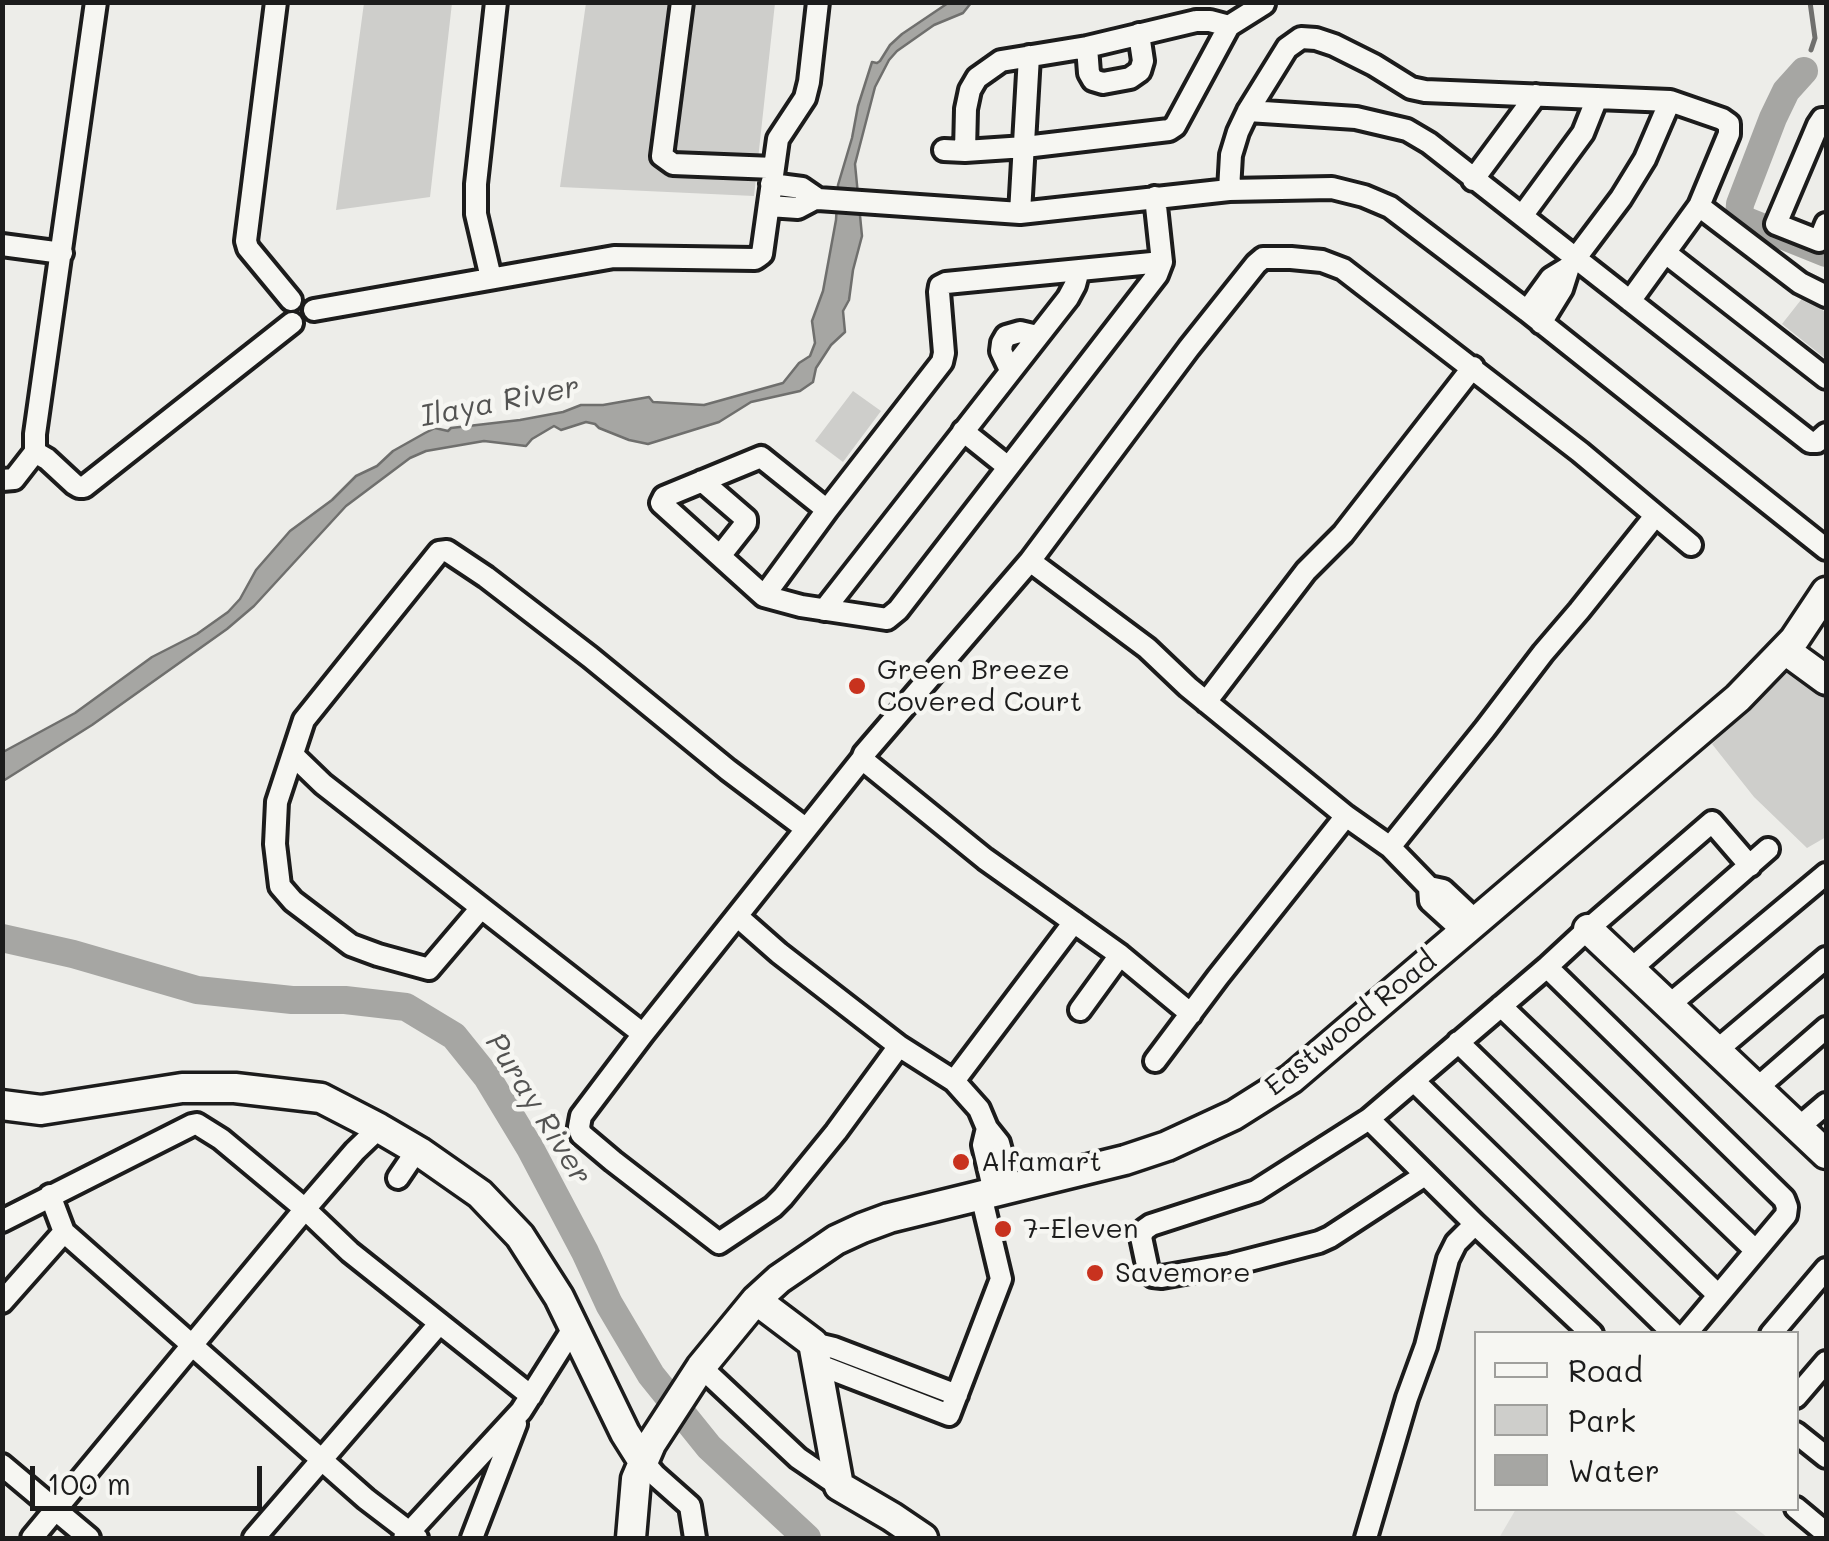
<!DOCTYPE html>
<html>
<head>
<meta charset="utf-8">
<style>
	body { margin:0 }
	#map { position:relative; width:1829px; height:1541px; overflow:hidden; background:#edede9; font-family:Mali,sans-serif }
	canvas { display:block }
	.frame { position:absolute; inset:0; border:5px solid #1c1c1c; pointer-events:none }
	.legend { position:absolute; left:1474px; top:1331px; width:325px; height:180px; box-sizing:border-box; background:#f6f6f2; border:2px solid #9f9f9c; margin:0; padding:12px 18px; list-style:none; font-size:30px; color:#1c1c1c }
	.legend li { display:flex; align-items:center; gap:20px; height:50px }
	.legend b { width:50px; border:2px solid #9f9f9c }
	.scale { position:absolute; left:30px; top:1466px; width:232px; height:45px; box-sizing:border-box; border:5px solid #1c1c1c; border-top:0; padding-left:12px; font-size:30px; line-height:35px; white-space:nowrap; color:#1c1c1c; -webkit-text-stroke:8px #f6f6f2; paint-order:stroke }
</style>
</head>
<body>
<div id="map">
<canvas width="1829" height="1541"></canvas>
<div class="frame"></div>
<ul class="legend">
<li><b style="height:12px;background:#f6f6f2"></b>Road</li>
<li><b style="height:28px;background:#cececb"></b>Park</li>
<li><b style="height:28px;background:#a6a6a3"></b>Water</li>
</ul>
<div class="scale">100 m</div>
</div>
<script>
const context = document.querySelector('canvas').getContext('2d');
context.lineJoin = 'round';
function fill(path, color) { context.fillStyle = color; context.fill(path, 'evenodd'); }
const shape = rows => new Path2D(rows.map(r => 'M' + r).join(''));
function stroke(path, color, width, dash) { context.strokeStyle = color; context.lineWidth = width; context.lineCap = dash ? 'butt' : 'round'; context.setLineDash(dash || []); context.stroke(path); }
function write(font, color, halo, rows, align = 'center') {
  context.font = font + ' Mali,sans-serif'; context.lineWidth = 9; context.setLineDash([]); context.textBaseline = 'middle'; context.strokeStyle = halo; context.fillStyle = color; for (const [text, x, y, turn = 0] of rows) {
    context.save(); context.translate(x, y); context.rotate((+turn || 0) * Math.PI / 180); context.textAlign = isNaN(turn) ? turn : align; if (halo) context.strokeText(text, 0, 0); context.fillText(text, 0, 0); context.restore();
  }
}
const built = shape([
	[1516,1509,1732,1509,1768,1538,1499,1538]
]);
const green = shape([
	[364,3,452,3,430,197,336,210],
	[586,3,775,3,754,196,560,187],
	[1804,296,1826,313,1826,359,1782,324],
	[853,391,881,411,843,462,815,441],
	[1791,662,1826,688,1826,837,1807,848,1754,797,1712,744]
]);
const water = shape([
	[948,3,971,3,963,13,934,25,897,51,889,60,875,87,855,164,862,236,853,270,849,300,843,311,845,332,831,345,816,368,813,382,800,391,751,402,719,422,648,444,629,440,599,428,595,424,586,422,561,430,554,426,532,439,526,446,484,441,426,451,410,458,346,506,254,606,227,629,92,725,3,781,3,752,75,713,152,657,197,634,228,612,240,599,256,570,290,531,332,500,356,476,377,466,393,451,425,433,435,428,448,431,451,428,520,420,563,412,581,405,603,405,649,397,653,402,704,405,783,383,799,363,810,356,815,343,812,321,823,291,836,220,838,185,852,138,858,106,872,62,877,63,880,61,890,45,902,34,948,3]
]);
const stream = shape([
	[1810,2,1815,38,1811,50]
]);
const river = shape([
	[1804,71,1786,91,1773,118,1740,204,1739,218,1826,253],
	[2,938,73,954,197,990,292,1000,345,1000,406,1007,454,1036,487,1077,530,1148,585,1252,609,1304,651,1375,709,1447,807,1538]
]);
const street = shape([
	[96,2,35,434,35,452,47,459,74,484,79,487,84,487,292,323],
	[276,2,246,241,248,248,291,300],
	[682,2,662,156,673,164,774,168],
	[1196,21,1210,21,1229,26,1175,126,1169,130,1025,147,965,151,966,109,970,90,977,78,1001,61,1087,47,1196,21],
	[1229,26,1264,4],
	[1087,47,1089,73,1093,80,1103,83,1130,78,1140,71,1143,61,1139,34],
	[1248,111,1356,118,1407,130,1429,143,1810,442,1817,442,1826,434],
	[1826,119,1822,119,1818,125,1776,224,1819,241,1826,224],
	[944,150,965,151],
	[1473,180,1536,95],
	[771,184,802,188,818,199,1020,213,1229,190,1332,188,1364,196,1390,207,1527,311,1826,549],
	[1229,190,1231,155,1238,132,1248,111,1287,48,1301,38,1316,39,1334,45,1374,65,1411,88,1425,91,1670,101,1722,119,1729,124,1729,134,1699,206,1630,301],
	[1155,197,1162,262,1157,275,898,610,887,619,801,606,764,596,661,503,664,497,761,457,827,510,942,362,944,353,939,292,940,286,946,283,1162,262],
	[769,206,798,208,815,199],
	[1699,206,1800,283,1826,296],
	[1020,213,1029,56],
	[1522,216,1583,133,1597,98],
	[2,245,62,253],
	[1667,254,1826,378],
	[491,278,476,214,476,184,496,2],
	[314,310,614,257,755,259,758,257,762,254,778,139,805,98,809,82,818,2],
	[1527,311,1551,278,1569,267],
	[1541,323,1562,289,1569,267,1621,198,1645,159,1670,101],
	[1010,370,1001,351,1002,343,1006,336,1020,332,1037,336],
	[963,431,1008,467],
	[2,480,14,479,35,452],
	[702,481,746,519,746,523,720,556],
	[1030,561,1147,648,1188,687,1346,816,1390,847,1429,887,1443,890,1475,920],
	[764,596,827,510],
	[824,610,1068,298,1075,285,1079,270],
	[1206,702,1306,571,1343,534,1473,367],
	[293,755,323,784,643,1034],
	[862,759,985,859,1120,955,1191,1014],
	[1390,847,1485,729,1543,653,1579,611,1655,516],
	[1429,887,1430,901,1463,931],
	[481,908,429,969,378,955,351,945,293,901,280,886,275,844,277,802,304,720,439,552,447,551,486,577,590,657,728,770,805,828],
	[737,916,779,953,899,1046,954,1081,979,1109,987,1128,999,1143,1011,1188],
	[1547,967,1784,1199,1787,1207,1786,1215,1686,1334],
	[1631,969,1768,849],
	[1669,1005,1826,874],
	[1501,1006,1755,1250],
	[1080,1010,1120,955],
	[1458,1042,1717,1294],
	[899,1046,836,1132,783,1197,773,1207,719,1243,613,1161,581,1134,579,1127,581,1116,643,1034,862,759,864,754,1030,561,1189,348,1256,264,1263,258,1291,258,1322,261,1343,269,1580,452,1691,545],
	[1716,1051,1826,958],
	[1155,1061,1218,977,1346,816],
	[954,1081,1074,922],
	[1414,1081,1674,1334],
	[1757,1088,1826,1028],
	[1369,1119,1475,1224,1592,1334],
	[1799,1127,1826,1104],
	[987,1128,983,1145,994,1192],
	[1425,1175,1330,1237,1319,1242,1230,1265,1162,1277,1153,1276,1148,1270,1141,1237,1144,1230,1151,1225,1256,1191,1369,1119,1547,967,1588,929,1712,822,1750,866],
	[398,1178,417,1150],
	[50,1195,64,1232,366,1499,417,1538],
	[2,1221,192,1125,197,1124,221,1139,305,1209,350,1252,531,1396],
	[2,1302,64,1232],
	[1771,1334,1826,1269],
	[813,1343,834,1348,957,1395],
	[817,1364,949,1415,1001,1279,981,1195],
	[701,1367,798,1458,839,1486],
	[1796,1397,1826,1362],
	[1796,1433,1826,1457],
	[642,1460,655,1475,690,1506,695,1538],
	[2,1465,89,1538],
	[1796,1508,1826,1533],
	[32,1538,305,1209,355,1151,379,1128],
	[254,1538,439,1324],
	[404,1538,521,1411,574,1327],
	[472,1538,516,1424],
	[1366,1538,1407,1398,1426,1346,1448,1259,1456,1243,1475,1224]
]);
const secondary = shape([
	[1785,650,1826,680],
	[1588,929,1826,1154],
	[2,1105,41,1110,182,1088,235,1088,321,1098,379,1128,420,1152,480,1194,520,1236,559,1297,625,1433,642,1460],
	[756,1300,813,1343,839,1486,892,1517,923,1538],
	[631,1538,636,1479,651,1444,701,1367,756,1300,779,1279,836,1240,862,1228,889,1218,1125,1160,1167,1146,1234,1115,1291,1079,1738,698,1794,640,1826,592]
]);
const markers = [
	[857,686,10,"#c8321e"],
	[961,1162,10,"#c8321e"],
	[1003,1229,10,"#c8321e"],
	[1095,1273,10,"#c8321e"]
];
const poiNames = [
	["Green Breeze",877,670],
	["Covered Court",877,702],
	["Alfamart",981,1162],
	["7-Eleven",1023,1229],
	["Savemore",1115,1273]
];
const streetNames = [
	["Eastwood Road",1351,1024,-39]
];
const waterNames = [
	["Ilaya River",500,402,-11],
	["Puray River",538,1109,58]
];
fill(built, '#ddddda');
fill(green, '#cececb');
fill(water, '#a6a6a3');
stroke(water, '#6f6f6d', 2.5);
stroke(stream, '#6f6f6d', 5);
stroke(river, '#a6a6a3', 28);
stroke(street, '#1c1c1c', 28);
stroke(secondary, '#1c1c1c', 35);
stroke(street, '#f6f6f2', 20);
stroke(secondary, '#f6f6f2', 28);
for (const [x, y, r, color] of markers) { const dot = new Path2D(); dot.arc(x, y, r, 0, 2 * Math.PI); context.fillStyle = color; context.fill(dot); stroke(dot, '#f6f6f2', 4); }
write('28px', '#1c1c1c', '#f6f6f2', poiNames, 'left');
write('28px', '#1c1c1c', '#f6f6f2', streetNames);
write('italic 30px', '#535352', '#f6f6f2', waterNames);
</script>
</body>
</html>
